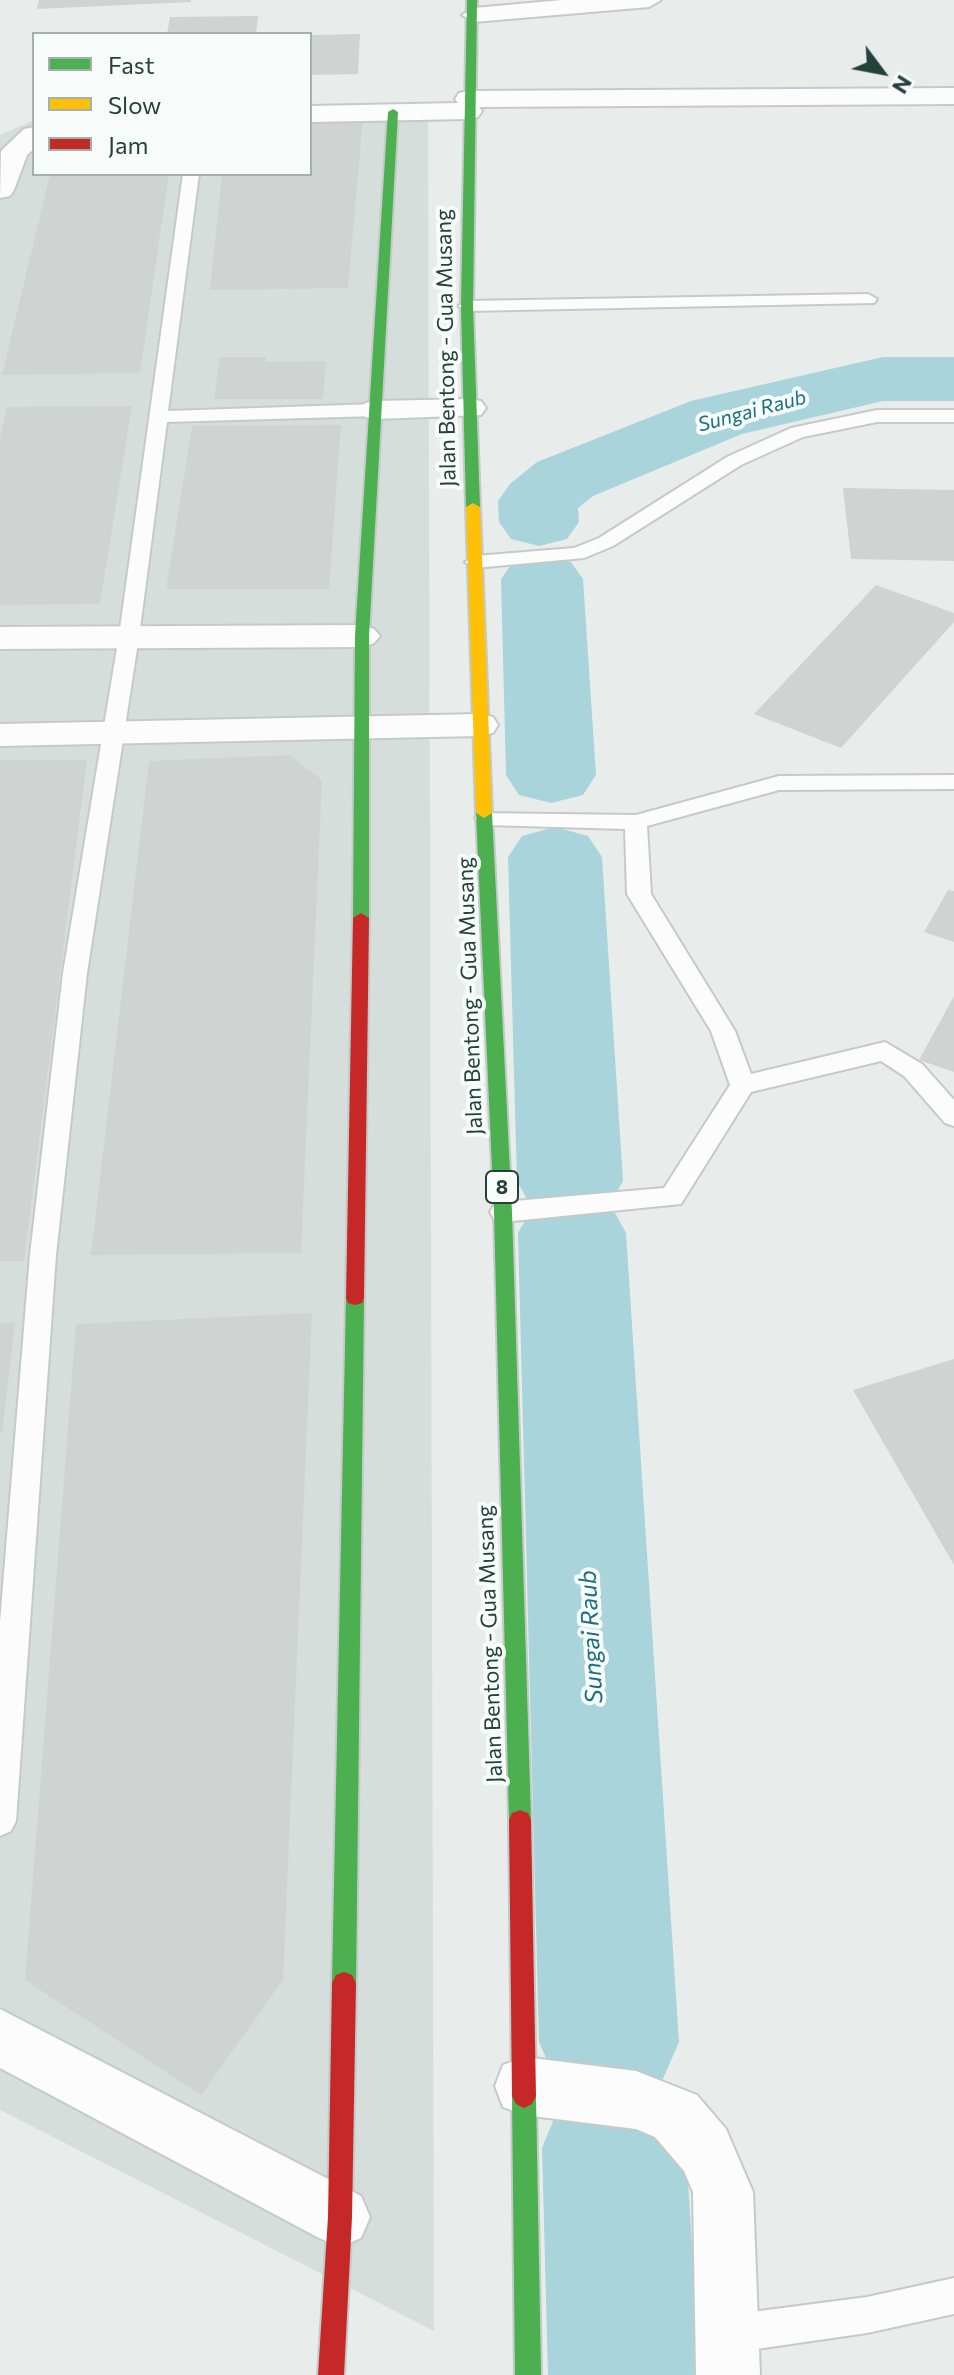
<!DOCTYPE html>
<html>
<head>
<meta charset="utf-8">
<style>
	body { margin:0 }
	#map { position:relative; width:954px; height:2375px; overflow:hidden; background:#e8edeb; font-family:Commissioner,sans-serif }
	canvas { display:block }
	.legend { position:absolute; left:32px; top:32px; width:280px; height:144px; box-sizing:border-box; background:#f7fbf9; border:2px solid #a3b1ad; margin:0; padding:10px 14px; list-style:none; font-size:24px; color:#24423a }
	.legend li { display:flex; align-items:center; gap:16px; height:40px }
	.legend b { width:40px; border:2px solid #a3b1ad }
	.north { position:absolute; left:842px; top:32px; width:80px; height:80px; -webkit-text-stroke:6px #f7fbf9; paint-order:stroke; rotate:122deg; font-size:22px; font-weight:700; line-height:32px; text-align:center; color:#24423a }
	.north::after { content:''; display:block; margin:auto; width:28px; height:36px; background:#24423a; clip-path:polygon(50% 0,100% 100%,50% 72%,0 100%) }
</style>
</head>
<body>
<div id="map">
<canvas width="954" height="2375"></canvas>
<ul class="legend">
<li><b style="height:10px;background:#4caf50"></b>Fast</li>
<li><b style="height:10px;background:#ffc107"></b>Slow</li>
<li><b style="height:10px;background:#c62828"></b>Jam</li>
</ul>
<div class="north">N</div>
</div>
<script>
const context = document.querySelector('canvas').getContext('2d');
context.lineJoin = 'round';
function fill(path, color) { context.fillStyle = color; context.fill(path, 'evenodd'); }
const shape = rows => new Path2D(rows.map(r => 'M' + r).join(''));
function stroke(path, color, width, dash) { context.strokeStyle = color; context.lineWidth = width; context.lineCap = dash ? 'butt' : 'round'; context.setLineDash(dash || []); context.stroke(path); }
function write(font, color, halo, rows, align = 'center') {
  context.font = font + ' Commissioner,sans-serif'; context.lineWidth = 8; context.setLineDash([]); context.textBaseline = 'middle'; context.strokeStyle = halo; context.fillStyle = color; for (const [text, x, y, turn = 0] of rows) {
    context.save(); context.translate(x, y); context.rotate((+turn || 0) * Math.PI / 180); context.textAlign = isNaN(turn) ? turn : align; if (halo) context.strokeText(text, 0, 0); context.fillText(text, 0, 0); context.restore();
  }
}
const built = shape([
	[428,108,434,2331,0,2110,0,135,34,120,34,174,310,174,310,111]
]);
const river = shape([
	[883,357,954,357,954,401,883,401,742,434,593,496,578,508,579,522,567,539,539,546,511,539,499,522,498,501,510,484,537,462,691,401,883,357],
	[542,554,571,562,583,579,596,775,583,795,551,803,519,795,506,775,501,579,513,562,542,554],
	[555,827,588,836,602,857,623,1181,610,1204,626,1233,679,2042,658,2090,653,2092,665,2097,686,2148,700,2375,548,2375,542,2148,563,2097,570,2094,560,2090,539,2042,518,1233,532,1208,517,1181,508,857,522,836,555,827]
]);
const building = shape([
	[39,0,191,0,191,2,37,9],
	[258,16,256,34,167,34,170,17],
	[360,34,358,74,310,75,310,35],
	[363,119,348,288,210,290,222,174,310,174,310,123],
	[50,174,169,174,140,373,2,375],
	[220,357,266,357,266,362,326,361,323,399,214,399],
	[132,406,100,604,0,605,0,438,7,407],
	[341,425,329,589,166,589,192,426],
	[843,488,954,490,954,561,851,559],
	[876,585,954,613,954,622,841,748,754,714],
	[290,755,322,780,301,1253,91,1255,149,761],
	[0,760,87,760,24,1261,0,1261],
	[948,890,954,891,954,942,924,932],
	[954,996,954,1072,919,1060],
	[312,1313,283,1980,201,2095,25,1980,76,1324],
	[15,1322,2,1434,0,1433,0,1323],
	[954,1359,954,1565,853,1390]
]);
const lane = shape([
	[183,174,199,174,168,411,376,404,385,410,376,416,167,422,139,636,87,973,56,1255,16,1821,11,1831,0,1836,0,1622,30,1255,63,973,119,636,183,174],
	[868,294,877,299,874,303,467,311,458,306,467,301,868,294],
	[877,410,954,410,954,422,877,422,803,437,741,465,613,546,584,558,475,568,465,562,475,556,574,548,599,538,727,457,791,428,877,410],
	[954,775,954,789,779,790,647,826,651,894,735,1031,751,1074,885,1042,922,1064,954,1100,954,1126,945,1123,904,1076,881,1061,751,1092,681,1204,503,1222,494,1219,490,1212,494,1205,503,1202,664,1188,730,1085,711,1031,627,894,625,829,486,825,478,823,475,818,478,813,636,815,779,776,954,775],
	[954,2278,954,2314,867,2333,729,2353,716,2347,710,2334,716,2321,729,2315,867,2297,954,2278]
]);
const street = shape([
	[562,0,661,0,649,7,474,22,462,15,474,8,562,0],
	[954,88,954,104,479,107,482,111,478,117,469,119,310,122,310,106,458,103,455,99,459,93,468,91,954,88],
	[34,127,34,149,27,155,14,190,10,196,0,198,1,151,24,129,34,127],
	[470,399,481,401,486,408,481,415,376,419,365,417,360,410,365,403,376,401,470,399],
	[362,625,374,629,380,636,374,643,362,647,0,649,0,627,362,625],
	[480,714,493,717,498,725,493,733,480,736,0,746,0,724,480,714],
	[0,2009,361,2196,370,2217,361,2238,340,2247,319,2238,0,2068,0,2009],
	[524,2057,636,2071,697,2095,726,2129,753,2192,760,2375,696,2375,693,2192,684,2171,655,2137,636,2129,524,2115,503,2107,495,2086,503,2065,524,2057]
]);
const fast = shape([
	[467,0,477,0,473,306,480,507,473,511,466,507,461,306,467,0],
	[393,109,398,112,369,636,369,918,361,923,353,918,355,636,388,112,393,109],
	[484,808,492,813,512,1212,531,1820,528,1827,520,1830,512,1827,509,1820,494,1212,476,813,484,808],
	[355,1291,362,1293,364,1298,356,1983,352,1991,344,1994,336,1991,332,1983,346,1298,348,1293,355,1291],
	[524,2084,532,2088,536,2096,541,2375,515,2375,512,2096,516,2088,524,2084]
]);
const slow = shape([
	[473,503,480,507,492,813,484,818,476,813,466,507,473,503]
]);
const jam = shape([
	[361,913,369,918,364,1298,362,1303,355,1305,348,1303,346,1298,353,918,361,913],
	[520,1810,528,1813,531,1820,536,2096,532,2104,524,2108,516,2104,512,2096,509,1820,512,1813,520,1810],
	[344,1972,352,1975,356,1983,352,2217,344,2375,318,2375,328,2217,332,1983,336,1975,344,1972]
]);
const farWaternames = [
	["Sungai Raub",752,411,-15]
];
const shields = [
	[502,1187,32]
];
const shieldNames = [
	["8",502,1187]
];
const streetNames = [
	["Jalan Bentong - Gua Musang",446,348,-91],
	["Jalan Bentong - Gua Musang",470,996,-92],
	["Jalan Bentong - Gua Musang",490,1644,-92]
];
const waterNames = [
	["Sungai Raub",591,1637,-93]
];
fill(built, '#d6dedb');
fill(river, '#a9d4db');
fill(building, '#cfd4d2');
stroke(lane, '#c5cac8', 4);
stroke(street, '#c5cac8', 4);
stroke(fast, '#c3cbc8', 4);
stroke(slow, '#c3cbc8', 4);
stroke(jam, '#c3cbc8', 4);
fill(lane, '#fcfcfc');
fill(street, '#fcfcfc');
fill(fast, '#4caf50');
fill(slow, '#ffc107');
fill(jam, '#c62828');
write('italic 20px', '#1c6f80', '#f7fbf9', farWaternames);
for (const [x, y, w] of shields) { const box = new Path2D(); box.roundRect(x - w / 2, y - 16, w, 32, 6); context.fillStyle = '#f7fbf9'; context.fill(box); stroke(box, '#24423a', 2); }
write('bold 20px', '#24423a', null, shieldNames);
write('22px', '#24423a', '#f7fbf9', streetNames);
write('italic 24px', '#1c6f80', '#f7fbf9', waterNames);
</script>
</body>
</html>
